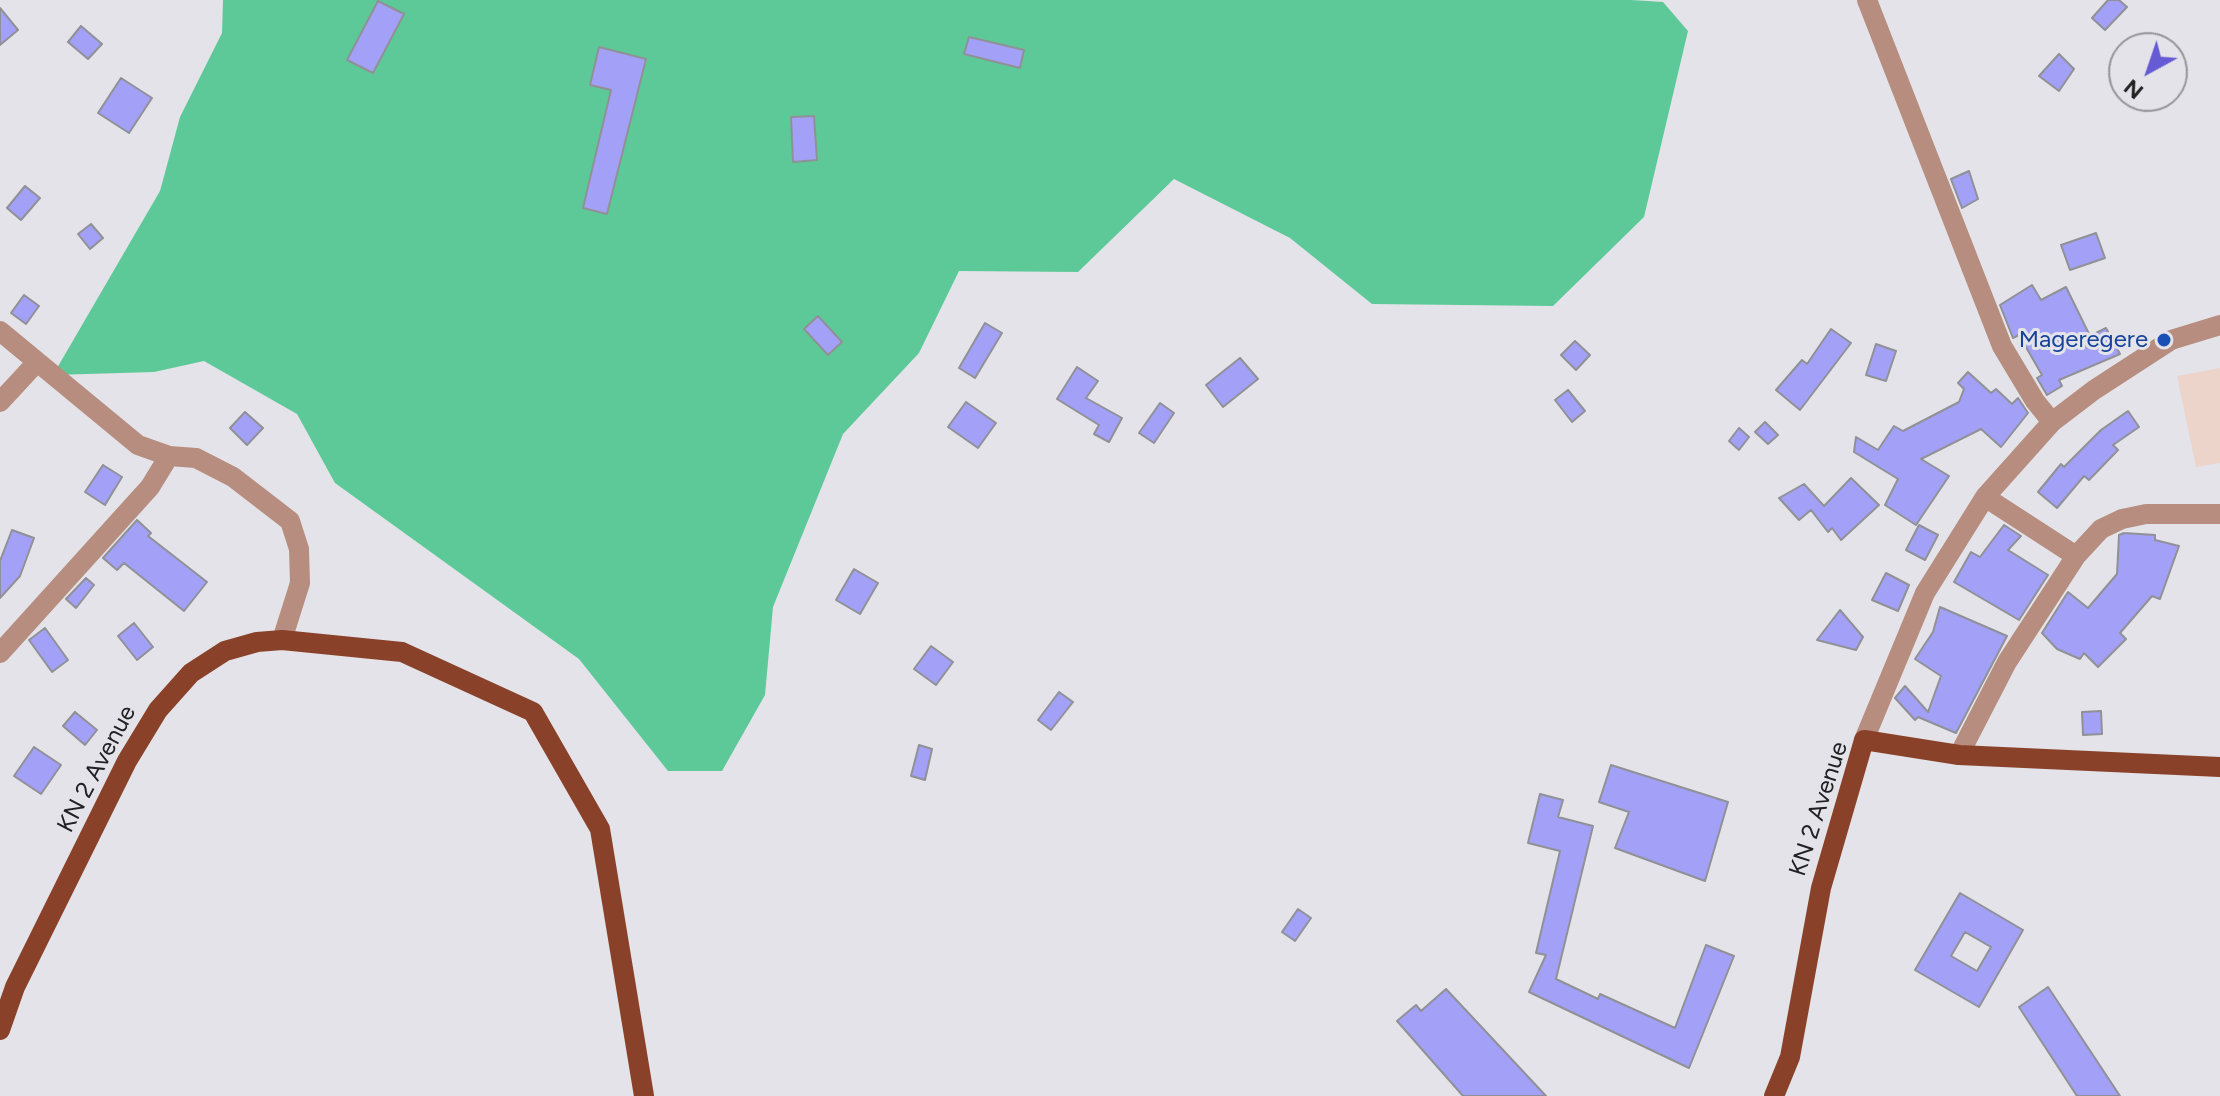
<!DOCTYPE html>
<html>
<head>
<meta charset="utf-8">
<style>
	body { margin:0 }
	#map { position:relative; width:2220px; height:1096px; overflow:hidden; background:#e3e3e9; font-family:Figtree,sans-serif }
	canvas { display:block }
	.north { position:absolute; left:2108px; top:32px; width:80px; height:80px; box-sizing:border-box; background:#e3e3e9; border:2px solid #95959a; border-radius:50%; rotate:220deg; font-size:22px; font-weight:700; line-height:32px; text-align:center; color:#212123 }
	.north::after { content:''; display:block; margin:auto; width:28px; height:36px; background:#665bd4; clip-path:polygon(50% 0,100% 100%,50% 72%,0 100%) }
</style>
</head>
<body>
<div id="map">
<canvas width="2220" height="1096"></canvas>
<div class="north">N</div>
</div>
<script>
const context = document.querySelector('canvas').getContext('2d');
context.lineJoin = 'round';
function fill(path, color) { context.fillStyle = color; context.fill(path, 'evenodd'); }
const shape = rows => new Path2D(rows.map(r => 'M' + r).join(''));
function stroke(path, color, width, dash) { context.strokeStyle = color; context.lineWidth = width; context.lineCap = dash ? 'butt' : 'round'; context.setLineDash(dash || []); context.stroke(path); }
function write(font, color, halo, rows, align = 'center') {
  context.font = font + ' Figtree,sans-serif'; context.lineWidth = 6; context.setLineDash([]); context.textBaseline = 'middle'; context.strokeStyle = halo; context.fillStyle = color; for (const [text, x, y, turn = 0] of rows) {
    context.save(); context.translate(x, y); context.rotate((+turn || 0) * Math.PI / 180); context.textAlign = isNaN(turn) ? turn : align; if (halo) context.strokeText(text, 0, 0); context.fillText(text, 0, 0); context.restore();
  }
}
const commercial = shape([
	[2220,368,2220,463,2196,467,2177,376]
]);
const forest = shape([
	[223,0,1631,0,1663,2,1688,31,1644,217,1553,306,1372,304,1290,238,1174,179,1078,272,959,271,919,353,843,434,773,607,765,695,722,771,668,771,579,659,335,483,297,414,204,361,154,372,53,375,160,191,180,117,222,33]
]);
const building = shape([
	[2108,0,2119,0,2127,7,2105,30,2092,18,2108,0],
	[378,1,404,14,373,73,347,60,378,1],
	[0,8,18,30,0,45,0,8],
	[81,26,102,44,88,59,68,42,81,26],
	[969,37,1024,50,1020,68,964,54,969,37],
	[599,47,646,59,607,214,583,208,611,90,590,85,599,47],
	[2059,54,2074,69,2059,91,2039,76,2059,54],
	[121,78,152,98,129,133,98,113,121,78],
	[814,116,817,160,793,162,791,117,814,116],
	[1969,171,1978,199,1962,208,1951,179,1969,171],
	[25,186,40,198,21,220,7,208,25,186],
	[91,224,103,238,90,249,78,234,91,224],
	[2096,233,2105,258,2070,270,2061,245,2096,233],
	[2032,285,2041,300,2066,287,2090,336,2106,328,2120,354,2059,380,2062,386,2047,395,2037,378,2042,375,2019,335,2013,338,2000,305,2032,285],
	[24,295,39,306,26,324,11,313,24,295],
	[818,316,842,342,828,355,804,329,818,316],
	[985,323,1002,333,975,378,959,368,985,323],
	[1831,329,1851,343,1800,410,1776,390,1802,360,1807,364,1831,329],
	[1575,341,1590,355,1576,370,1561,355,1575,341],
	[1876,344,1896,351,1886,381,1866,375,1876,344],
	[1240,358,1258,379,1223,407,1206,385,1240,358],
	[1077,367,1098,381,1086,398,1122,418,1109,442,1094,434,1099,425,1057,399,1077,367],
	[1968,372,1991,393,1996,389,2012,404,2018,398,2028,413,2001,447,1981,429,1921,459,1949,476,1916,525,1885,505,1898,479,1854,452,1856,437,1878,450,1894,426,1903,431,1959,402,1964,389,1958,383,1968,372],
	[1568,390,1585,411,1572,422,1555,400,1568,390],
	[966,402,996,423,978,448,948,427,966,402],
	[1160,403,1174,413,1154,443,1139,433,1160,403],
	[2128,411,2139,427,2113,445,2118,450,2089,480,2084,476,2057,508,2038,492,2061,464,2064,467,2101,430,2128,411],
	[245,412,263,428,247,445,230,428,245,412],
	[1765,422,1778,435,1768,444,1755,432,1765,422],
	[1739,428,1749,437,1739,450,1729,441,1739,428],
	[103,465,122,477,105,505,85,492,103,465],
	[1851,478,1879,505,1841,540,1832,528,1828,532,1811,510,1799,520,1779,498,1804,484,1824,506,1851,478],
	[137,520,151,533,148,536,207,582,184,611,124,563,117,570,103,558,137,520],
	[1919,525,1938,535,1925,560,1906,550,1919,525],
	[2004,525,2021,536,2008,550,2048,575,2019,620,1954,582,1971,552,1980,557,2004,525],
	[12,530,34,538,20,576,0,598,0,561,12,530],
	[2124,533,2155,535,2155,540,2179,546,2160,599,2152,596,2120,633,2126,639,2098,667,2084,653,2080,659,2057,649,2042,633,2068,592,2088,608,2117,574,2119,535,2124,533],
	[854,569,878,583,860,614,836,600,854,569],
	[1886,573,1909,585,1898,611,1872,600,1886,573],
	[86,578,94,585,76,608,66,599,86,578],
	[1940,607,2007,636,1956,733,1918,717,1915,720,1895,698,1905,686,1928,712,1941,676,1915,659,1933,632,1940,607],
	[1840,610,1863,637,1856,650,1817,640,1840,610],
	[134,623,153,647,137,660,118,636,134,623],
	[45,628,68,660,52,672,29,640,45,628],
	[931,646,953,662,936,685,914,669,931,646],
	[1059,692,1073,702,1051,730,1038,720,1059,692],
	[2101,711,2102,734,2083,735,2082,712,2101,711],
	[75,712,97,730,85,745,63,726,75,712],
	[919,745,932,749,925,780,911,776,919,745],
	[34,747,61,765,41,794,14,776,34,747],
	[1611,765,1728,802,1705,881,1615,848,1629,812,1599,802,1611,765],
	[1540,794,1563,800,1558,817,1593,826,1556,979,1598,999,1600,994,1675,1028,1706,945,1734,956,1689,1068,1529,992,1546,955,1536,953,1560,851,1528,843,1540,794],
	[1960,893,2023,930,1979,1007,1915,970,1960,893],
	[1965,932,1991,947,1977,971,1951,956,1965,932],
	[1298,909,1311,918,1295,941,1282,932,1298,909],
	[2048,987,2120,1096,2077,1096,2019,1007,2048,987],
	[1446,989,1546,1096,1463,1096,1397,1021,1416,1005,1421,1011,1446,989]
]);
const minor = shape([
	[1867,0,2002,346,2035,401,2052,422],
	[0,331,138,445,169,456,196,458,233,477,290,521,299,549,300,583,282,640],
	[0,402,37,362],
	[1985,497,2076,556],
	[0,653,150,487,169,456],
	[1864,740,1925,593,1985,497,2052,422,2094,390,2171,340,2220,325],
	[1959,755,2007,662,2076,556,2101,529,2122,519,2146,514,2220,514]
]);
const major = shape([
	[0,1030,15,987,127,761,158,710,191,673,225,651,257,642,282,640,402,652,533,712,600,829,644,1096],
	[1774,1096,1790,1057,1821,888,1864,740,1959,755,2220,767]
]);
const markers = [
	[2164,340,8,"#1a4fb4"]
];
const transitNames = [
	["Mageregere",2148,340]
];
const streetNames = [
	["KN 2 Avenue",97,769,-62],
	["KN 2 Avenue",1819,809,-72]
];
fill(commercial, '#ecd4cb');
fill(forest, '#5ec998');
fill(building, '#a2a1f7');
stroke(building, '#909196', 2);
stroke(minor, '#b68d7e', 20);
stroke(major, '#894229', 20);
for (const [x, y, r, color] of markers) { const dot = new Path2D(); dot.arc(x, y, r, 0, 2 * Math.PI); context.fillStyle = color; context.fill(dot); stroke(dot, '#e3e3e9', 3); }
write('24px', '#164399', '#e3e3e9', transitNames, 'right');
write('24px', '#212123', '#e3e3e9', streetNames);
</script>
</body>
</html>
